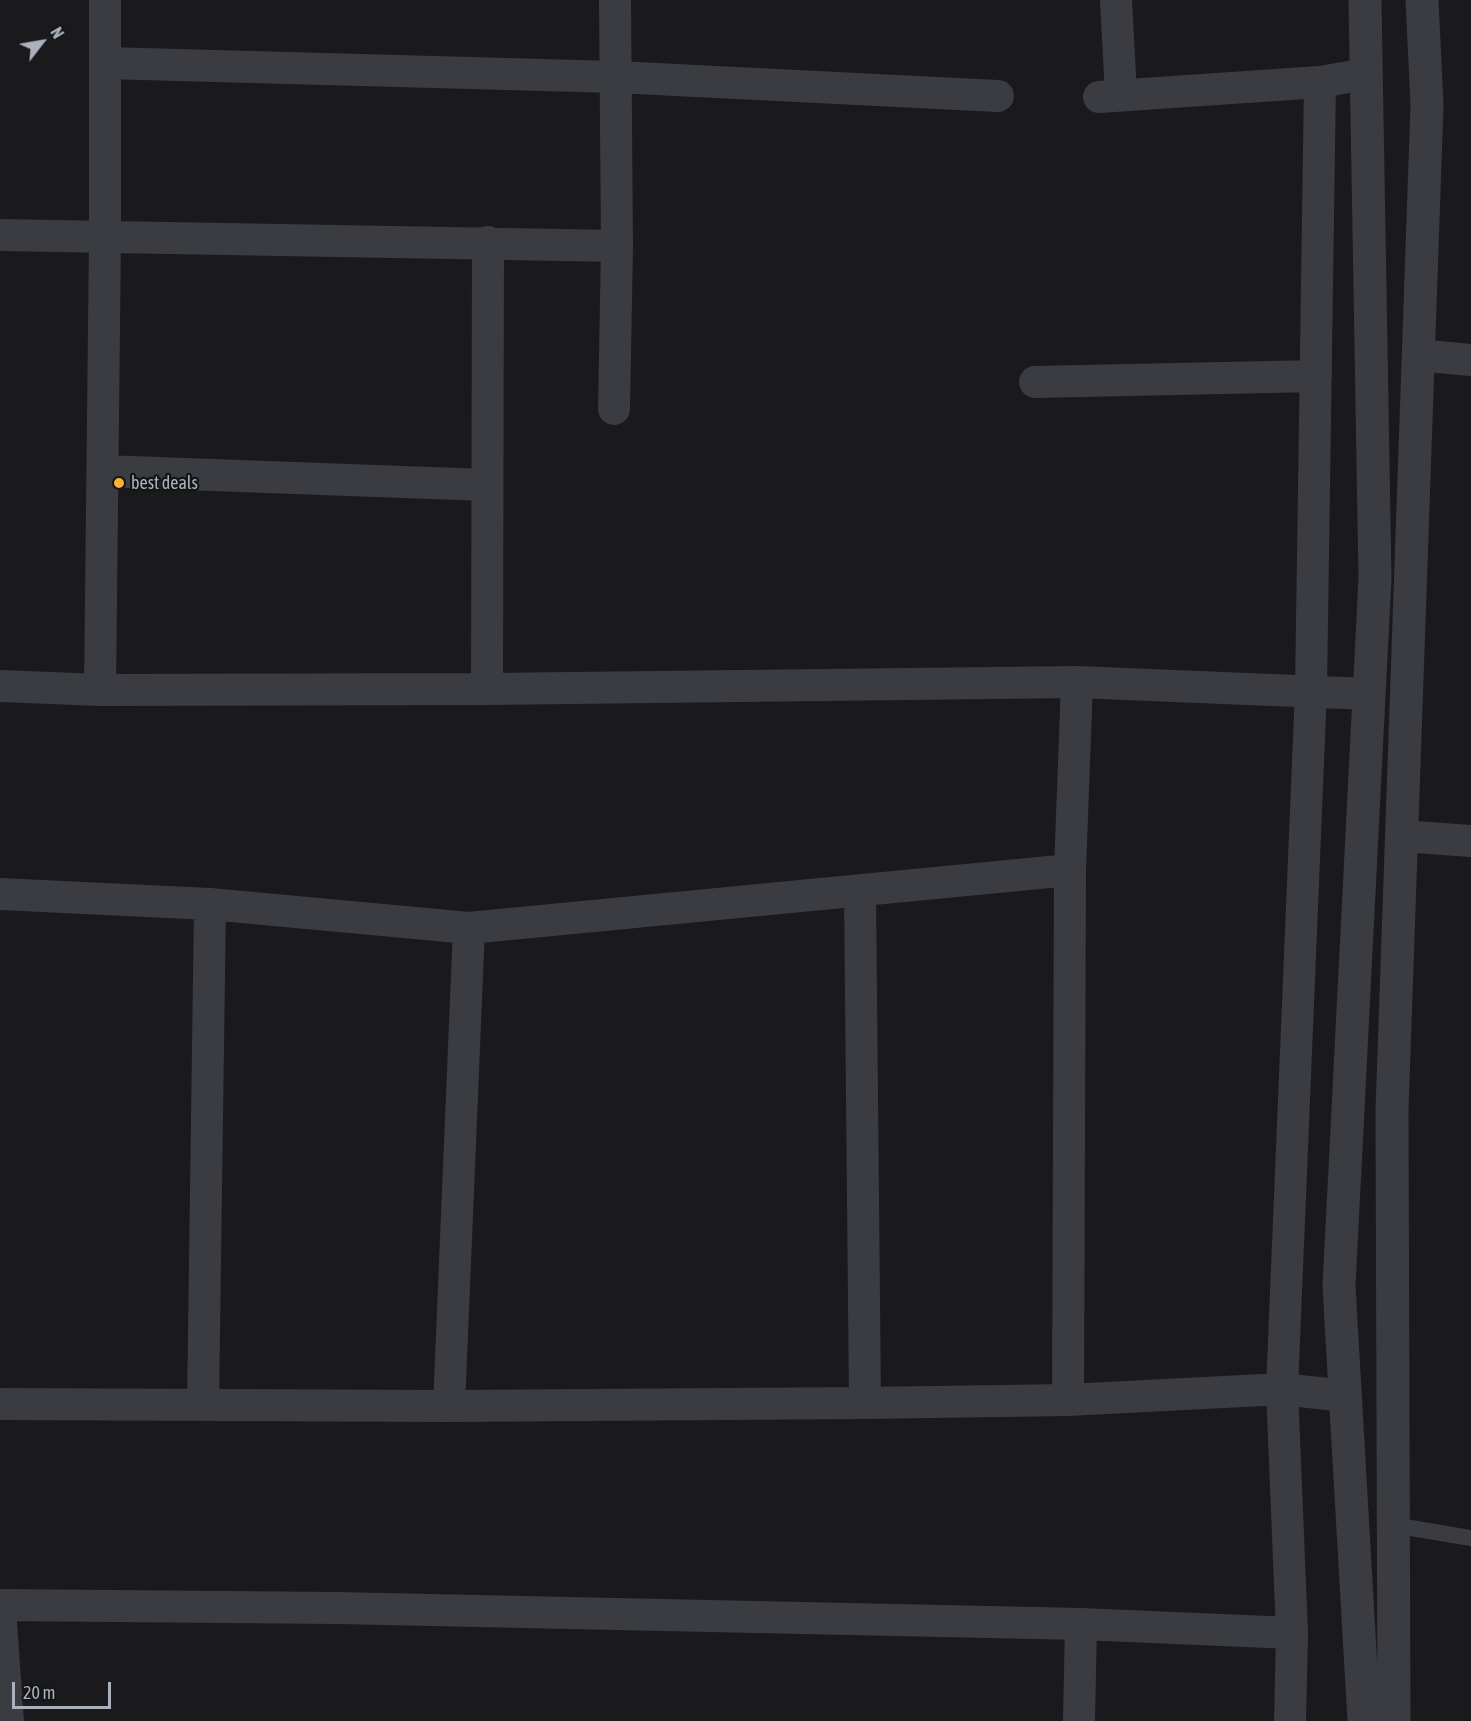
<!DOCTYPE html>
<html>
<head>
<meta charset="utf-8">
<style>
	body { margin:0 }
	#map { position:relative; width:1471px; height:1721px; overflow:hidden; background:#1a1a1c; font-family:"Asap Condensed",sans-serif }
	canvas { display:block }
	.north { position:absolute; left:12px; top:12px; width:60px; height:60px; -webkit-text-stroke:4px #141517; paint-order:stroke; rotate:59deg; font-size:16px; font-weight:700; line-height:24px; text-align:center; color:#abb1bc }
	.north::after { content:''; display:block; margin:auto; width:21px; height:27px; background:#abb1bc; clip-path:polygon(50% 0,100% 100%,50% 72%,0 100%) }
	.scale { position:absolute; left:12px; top:1682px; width:99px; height:27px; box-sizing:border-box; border:3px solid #abb1bc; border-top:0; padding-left:8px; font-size:18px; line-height:21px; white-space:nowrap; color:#abb1bc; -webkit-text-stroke:4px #141517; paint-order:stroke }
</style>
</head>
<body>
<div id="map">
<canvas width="1471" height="1721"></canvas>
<div class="north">N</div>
<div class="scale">20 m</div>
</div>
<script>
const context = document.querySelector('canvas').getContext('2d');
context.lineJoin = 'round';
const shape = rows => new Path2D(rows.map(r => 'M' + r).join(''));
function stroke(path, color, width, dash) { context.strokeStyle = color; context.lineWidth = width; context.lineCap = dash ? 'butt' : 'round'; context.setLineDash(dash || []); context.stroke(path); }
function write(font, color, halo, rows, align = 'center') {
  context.font = font + ' "Asap Condensed",sans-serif'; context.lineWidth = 4.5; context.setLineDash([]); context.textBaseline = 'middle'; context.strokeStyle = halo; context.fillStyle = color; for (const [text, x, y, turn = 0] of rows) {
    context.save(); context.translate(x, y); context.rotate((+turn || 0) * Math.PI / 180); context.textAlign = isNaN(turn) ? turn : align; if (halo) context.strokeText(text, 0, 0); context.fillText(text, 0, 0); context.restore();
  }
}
const service = shape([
	[1393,1525,1471,1538]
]);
const minor = shape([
	[1116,0,1121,95],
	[106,63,616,77,998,96],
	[1099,97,1320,82,1366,74],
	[0,235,617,246],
	[1418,355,1471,360],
	[1035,382,1316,376],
	[614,409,617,246,615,0],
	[103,471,486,485],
	[0,686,100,690,487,689,1077,682,1369,694],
	[487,689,488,242],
	[100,690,105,236,105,0],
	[1402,836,1471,841],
	[860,892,865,1403],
	[0,894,210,904,469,928,1070,870],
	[1068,1400,1070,870,1077,682],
	[0,1404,449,1406,865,1403,1068,1400,1282,1389,1345,1396],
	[203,1405,210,904],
	[449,1406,469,928],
	[0,1605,338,1608,1081,1624,1292,1633],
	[0,1609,8,1721],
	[1079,1721,1081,1624],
	[1290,1721,1292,1633,1282,1389,1311,690,1320,82]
]);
const tertiary = shape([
	[1364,1721,1339,1286,1375,578,1365,0],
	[1394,1721,1392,1110,1427,105,1422,0]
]);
const markers = [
	[119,483,6,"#fbb232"]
];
const poiNames = [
	["best deals",131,483]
];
stroke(service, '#3a3c41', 16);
stroke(minor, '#3a3c41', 32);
stroke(tertiary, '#3a3c41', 33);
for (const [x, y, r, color] of markers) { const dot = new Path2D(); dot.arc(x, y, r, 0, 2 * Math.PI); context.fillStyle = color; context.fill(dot); stroke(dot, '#141517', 2); }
write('18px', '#abb1bc', '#141517', poiNames, 'left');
</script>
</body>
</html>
